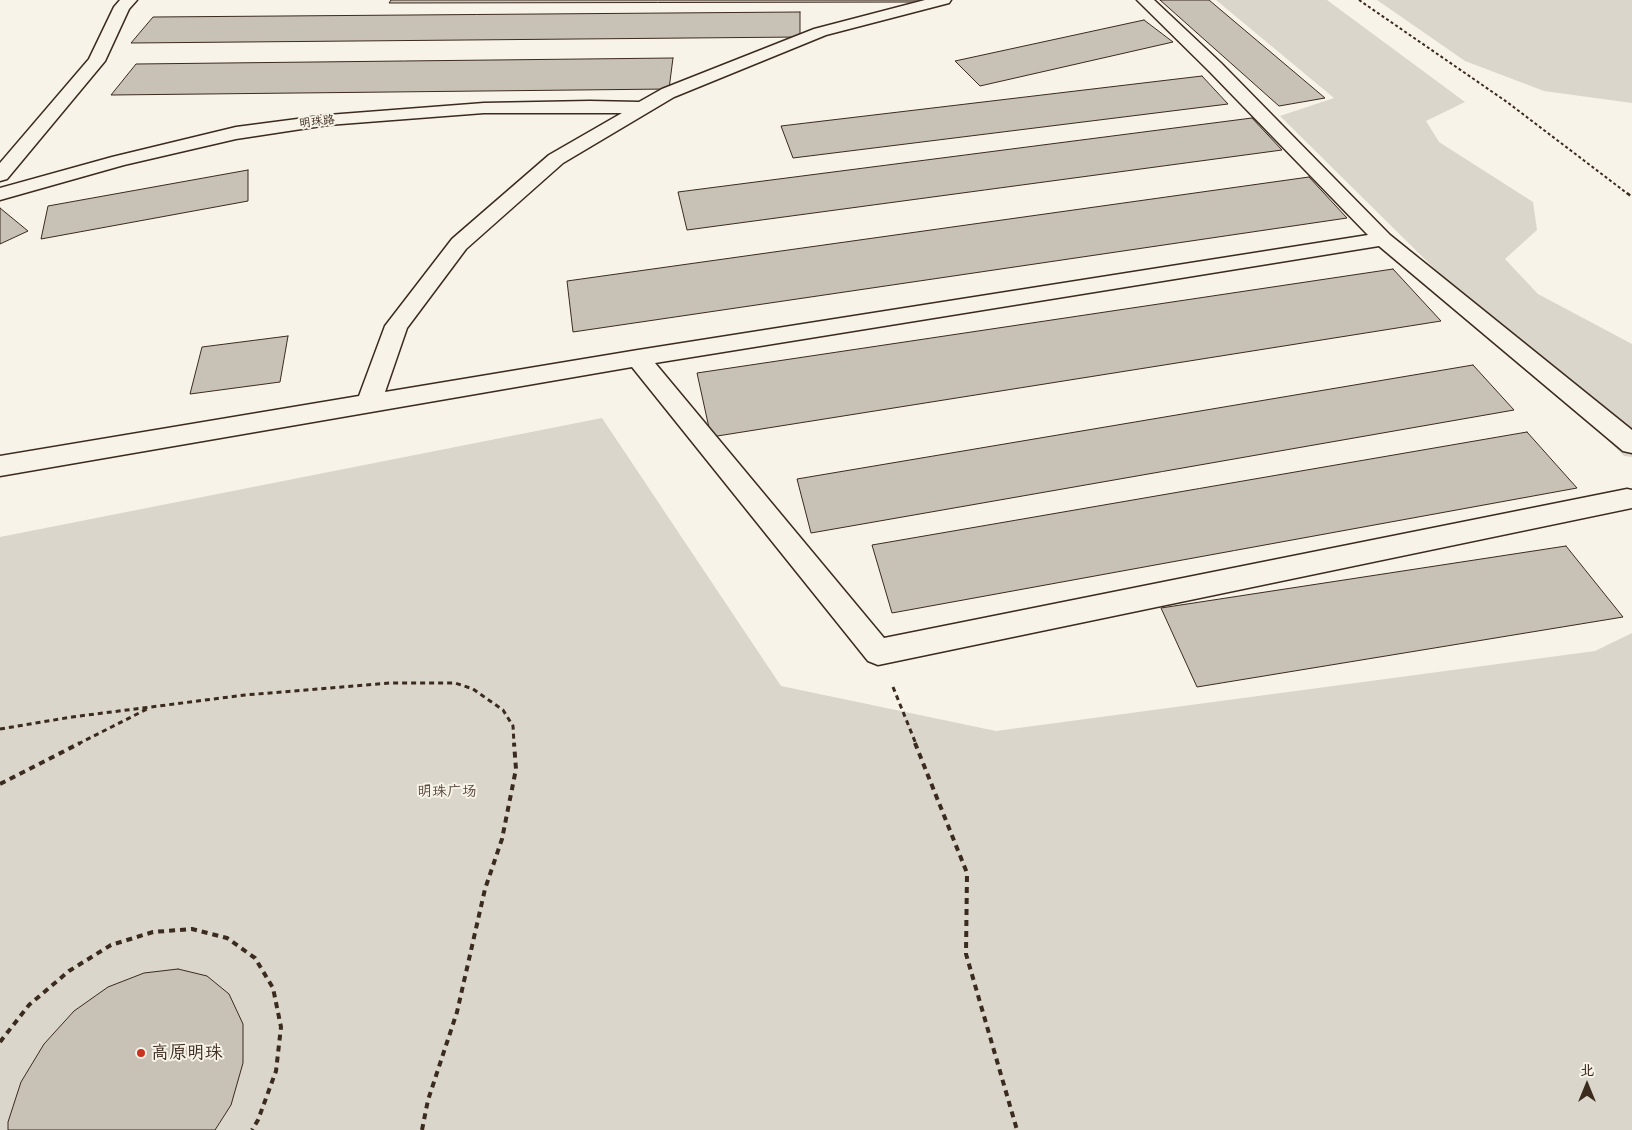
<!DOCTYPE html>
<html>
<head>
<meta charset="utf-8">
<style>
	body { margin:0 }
	#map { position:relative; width:1632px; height:1130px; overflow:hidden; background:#f7f3e8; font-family:"Shantell Sans","LXGW WenKai TC",sans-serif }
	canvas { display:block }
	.north { position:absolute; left:1562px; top:1060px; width:50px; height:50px; -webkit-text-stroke:4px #f7f3e8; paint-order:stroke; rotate:0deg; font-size:14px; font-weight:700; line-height:20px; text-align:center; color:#3b2a1e }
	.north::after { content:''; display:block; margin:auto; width:18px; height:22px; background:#3b2a1e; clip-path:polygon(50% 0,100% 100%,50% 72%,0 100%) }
</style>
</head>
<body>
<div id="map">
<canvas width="1632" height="1130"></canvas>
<div class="north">北</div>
</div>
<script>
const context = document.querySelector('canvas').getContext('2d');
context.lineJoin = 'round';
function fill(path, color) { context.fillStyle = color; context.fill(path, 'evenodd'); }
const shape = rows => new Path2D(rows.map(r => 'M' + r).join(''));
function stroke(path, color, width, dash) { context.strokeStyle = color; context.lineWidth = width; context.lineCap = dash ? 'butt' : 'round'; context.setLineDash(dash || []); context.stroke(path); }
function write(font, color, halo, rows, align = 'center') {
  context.font = font + ' "Shantell Sans","LXGW WenKai TC",sans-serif'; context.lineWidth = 4; context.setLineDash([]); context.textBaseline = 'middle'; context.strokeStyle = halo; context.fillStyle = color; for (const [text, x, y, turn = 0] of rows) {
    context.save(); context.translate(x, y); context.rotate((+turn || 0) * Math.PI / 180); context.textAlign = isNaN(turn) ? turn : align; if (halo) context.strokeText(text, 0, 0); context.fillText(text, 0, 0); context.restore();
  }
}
const green = shape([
	[1216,0,1327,0,1465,102,1426,121,1439,142,1533,202,1537,230,1505,259,1538,294,1632,344,1632,457,1624,456,1280,116,1334,98],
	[1377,0,1632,0,1632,103,1544,91,1465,61],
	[602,418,781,686,996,731,1595,651,1632,633,1632,1130,0,1130,0,537]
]);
const building = shape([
	[391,0,926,0,926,2,389,3,391,0],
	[1160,0,1209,0,1325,98,1279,106,1160,0],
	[800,12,800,37,131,43,153,17,800,12],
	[1144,20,1173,42,980,86,955,61,1144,20],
	[673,58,669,89,111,95,136,64,673,58],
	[1202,76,1228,104,793,158,781,126,1202,76],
	[1252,118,1282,150,687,230,678,192,1252,118],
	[248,170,248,201,41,239,48,206,248,170],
	[1309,177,1347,218,573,332,567,281,1309,177],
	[0,208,28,231,0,244,0,208],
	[1393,269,1441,321,711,437,697,373,1393,269],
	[288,336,280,382,190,394,202,347,288,336],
	[1473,365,1514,410,811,533,797,479,1473,365],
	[1527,432,1577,488,892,613,872,545,1527,432],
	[1566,546,1623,617,1197,687,1161,608,1566,546],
	[178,969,207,976,229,994,243,1024,243,1063,231,1105,215,1130,8,1130,8,1122,21,1082,44,1044,74,1011,108,987,144,973,178,969]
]);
const pathFar3 = shape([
	[1359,0,1507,102,1628,194]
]);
const pathFar2 = shape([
	[1627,193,1632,197]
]);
const pathFar1 = shape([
	[893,687,916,744],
	[0,729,72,717,245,695,390,683,455,683,473,689,503,710,513,726,514,744],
	[78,744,147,709]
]);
const path = shape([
	[915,743,967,873,966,954,1017,1130],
	[0,784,80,743],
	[0,1042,29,1005,69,971,111,945,153,932,192,929,227,938,255,958,273,988,281,1027,276,1071,258,1120,252,1130],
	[422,1130,428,1100,457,1012,485,889,502,839,516,769,514,743]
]);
const minor = shape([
	[120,0,137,0,129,9,105,61,7,179,0,181,0,163,89,59,114,7,120,0],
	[925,0,951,0,949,3,826,35,674,97,563,163,466,249,407,328,385,392,638,350,1368,235,1209,71,1137,0,1154,0,1221,63,1390,235,1632,430,1632,453,1623,451,1379,246,655,363,884,638,1627,489,1632,490,1632,508,878,665,868,661,632,367,0,476,0,456,359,396,385,326,452,239,549,155,622,113,484,113,328,125,236,139,124,165,0,200,0,188,112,157,236,127,328,115,484,103,590,101,639,102,662,89,814,29,925,0]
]);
const markers = [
	[141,1053,5,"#c8321e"]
];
const farStreetnames = [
	["明珠路",317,122,-7]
];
const parkNames = [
	["明珠广场",447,792]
];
const nearPoinames = [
	["高原明珠",151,1053]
];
fill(green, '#dbd6cb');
fill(building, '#c8c1b6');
stroke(building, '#3b2a1e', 1);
stroke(minor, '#3b2a1e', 3);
stroke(pathFar3, '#3b2a1e', 2, [3, 2.5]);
stroke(pathFar2, '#3b2a1e', 2.5, [4, 3]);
stroke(pathFar1, '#3b2a1e', 3, [5, 4]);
stroke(path, '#3b2a1e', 4, [6, 5]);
fill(minor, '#f7f3e8');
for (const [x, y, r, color] of markers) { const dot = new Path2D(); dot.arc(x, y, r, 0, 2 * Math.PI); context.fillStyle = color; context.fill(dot); stroke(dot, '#f7f3e8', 2); }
write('12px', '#3b2a1e', '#f7f3e8', farStreetnames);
write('15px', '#5b4c41', '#f7f3e8', parkNames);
write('18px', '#3b2a1e', '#f7f3e8', nearPoinames, 'left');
</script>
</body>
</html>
